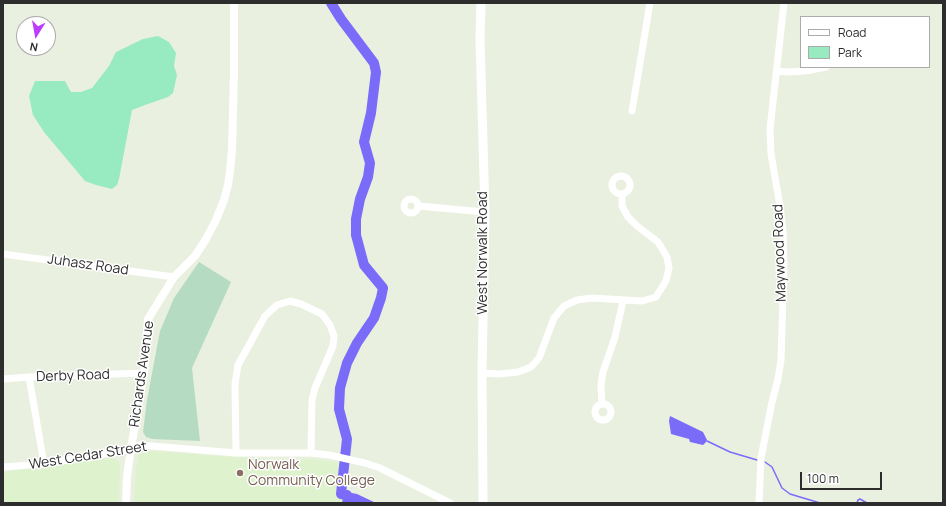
<!DOCTYPE html>
<html>
<head>
<meta charset="utf-8">
<style>
	body { margin:0 }
	#map { position:relative; width:946px; height:506px; overflow:hidden; background:#e9f0df; font-family:Manrope,sans-serif }
	canvas { display:block }
	.frame { position:absolute; inset:0; border:4px solid #2d2d2d; pointer-events:none }
	.legend { position:absolute; left:800px; top:16px; width:130px; height:52px; box-sizing:border-box; background:#fff; border:1px solid #ababab; margin:0; padding:5px 7px; list-style:none; font-size:12px; color:#2d2d2d }
	.legend li { display:flex; align-items:center; gap:8px; height:20px }
	.legend b { width:20px; border:1px solid #ababab }
	.north { position:absolute; left:16px; top:16px; width:40px; height:40px; box-sizing:border-box; background:#fff; border:1px solid #ababab; border-radius:50%; rotate:191deg; font-size:11px; font-weight:700; line-height:16px; text-align:center; color:#2d2d2d }
	.north::after { content:''; display:block; margin:auto; width:14px; height:18px; background:#bd3dff; clip-path:polygon(50% 0,100% 100%,50% 72%,0 100%) }
	.scale { position:absolute; left:800px; top:472px; width:82px; height:18px; box-sizing:border-box; border:2px solid #2d2d2d; border-top:0; padding-left:5px; font-size:12px; line-height:14px; white-space:nowrap; color:#2d2d2d; -webkit-text-stroke:3px #fff; paint-order:stroke }
</style>
</head>
<body>
<div id="map">
<canvas width="946" height="506"></canvas>
<div class="frame"></div>
<ul class="legend">
<li><b style="height:5px;background:#fff"></b>Road</li>
<li><b style="height:11px;background:#98eac1"></b>Park</li>
</ul>
<div class="north">N</div>
<div class="scale">100 m</div>
</div>
<script>
const context = document.querySelector('canvas').getContext('2d');
context.lineJoin = 'round';
function fill(path, color) { context.fillStyle = color; context.fill(path, 'evenodd'); }
const shape = rows => new Path2D(rows.map(r => 'M' + r).join(''));
function stroke(path, color, width, dash) { context.strokeStyle = color; context.lineWidth = width; context.lineCap = dash ? 'butt' : 'round'; context.setLineDash(dash || []); context.stroke(path); }
function write(font, color, halo, rows, align = 'center') {
  context.font = font + ' Manrope,sans-serif'; context.lineWidth = 3; context.setLineDash([]); context.textBaseline = 'middle'; context.strokeStyle = halo; context.fillStyle = color; for (const [text, x, y, turn = 0] of rows) {
    context.save(); context.translate(x, y); context.rotate((+turn || 0) * Math.PI / 180); context.textAlign = isNaN(turn) ? turn : align; if (halo) context.strokeText(text, 0, 0); context.fillText(text, 0, 0); context.restore();
  }
}
const education = shape([
	[150,451,264,459,312,459,346,463,342,503,134,503,136,468,139,455,142,453],
	[113,458,119,462,120,465,119,503,3,503,3,472,89,459]
]);
const green = shape([
	[158,36,169,42,176,53,174,66,177,75,173,93,168,97,145,105,132,110,119,179,117,185,112,189,96,185,85,181,44,132,33,115,29,96,35,81,65,81,71,92,81,92,92,88,109,66,116,52,143,39]
]);
const cemetery = shape([
	[199,262,231,282,192,368,200,441,152,439,146,437,143,432,147,400,160,331,174,298]
]);
const water = shape([
	[670,416,703,432,707,440,706,442,703,445,690,442,689,439,671,434,669,421],
	[352,493,357,494,376,503,342,503,343,497]
]);
const stream = shape([
	[707,441,730,452,757,460],
	[765,462,772,467,782,488,790,494,820,503],
	[857,503,858,500,860,499,867,503]
]);
const river = shape([
	[331,3,341,19,374,63,376,72,371,113,364,142,370,163,368,177,360,199,356,219,356,235,364,265,383,288,381,298,374,318,357,343,347,363,340,388,339,409,347,439,341,494,347,495]
]);
const minor = shape([
	[777,71,788,72,805,71,826,67],
	[632,111,650,3],
	'612 185a9 9 0 1 1 18 0a9 9 0 1 1-18 0Z',
	'404 206a7 7 0 1 1 14 0a7 7 0 1 1-14 0Z',
	[418,206,485,212],
	[3,254,174,277],
	[482,373,499,374,518,372,531,367,539,358,554,318,564,306,577,300,592,298,642,301,656,297,666,281,669,268,667,257,658,242,637,226,628,217,622,206,622,194],
	[29,377,44,464],
	[3,379,29,377,144,373],
	'595 412a8 8 0 1 1 16 0a8 8 0 1 1-16 0Z',
	[602,404,601,385,603,372,615,337,623,301],
	[236,453,235,384,238,365,265,316,277,305,290,301,301,304,322,314,330,325,334,336,333,346,315,388,312,400,311,453],
	[3,467,44,464,122,451,140,445,236,453,311,453,329,455,365,463,380,468,450,503],
	[759,503,761,458,772,402,778,379,781,360,784,266,783,231,780,206,771,154,770,129,784,3]
]);
const tertiary = shape([
	[126,503,127,477,131,448,144,373,148,319,174,277,195,256,206,239,216,220,224,200,228,185,230,171,232,150,234,72,234,3]
]);
const secondary = shape([
	[481,3,480,39,485,212,482,373,483,503]
]);
const markers = [
	[240,473,4,"#8d6e63"]
];
const streetNames = [
	["West Norwalk Road",483,253,-90],
	["Maywood Road",780,253,-92],
	["Juhasz Road",88,265,8],
	["Richards Avenue",142,374,-82],
	["Derby Road",73,376,-2],
	["West Cedar Street",88,456,-9]
];
const educationNames = [
	["Norwalk",248,465],
	["Community College",248,481]
];
fill(education, '#dff2ce');
fill(green, '#98eac1');
fill(cemetery, '#b5dbc3');
fill(water, '#7b6bf9');
stroke(stream, '#7b6bf9', 1.5);
stroke(river, '#7b6bf9', 10);
stroke(minor, '#fff', 7);
stroke(tertiary, '#fff', 8);
stroke(secondary, '#fff', 9);
for (const [x, y, r, color] of markers) { const dot = new Path2D(); dot.arc(x, y, r, 0, 2 * Math.PI); context.fillStyle = color; context.fill(dot); stroke(dot, '#fff', 1.5); }
write('14px', '#2d2d2d', '#fff', streetNames);
write('14px', '#785e54', '#fff', educationNames, 'left');
</script>
</body>
</html>
